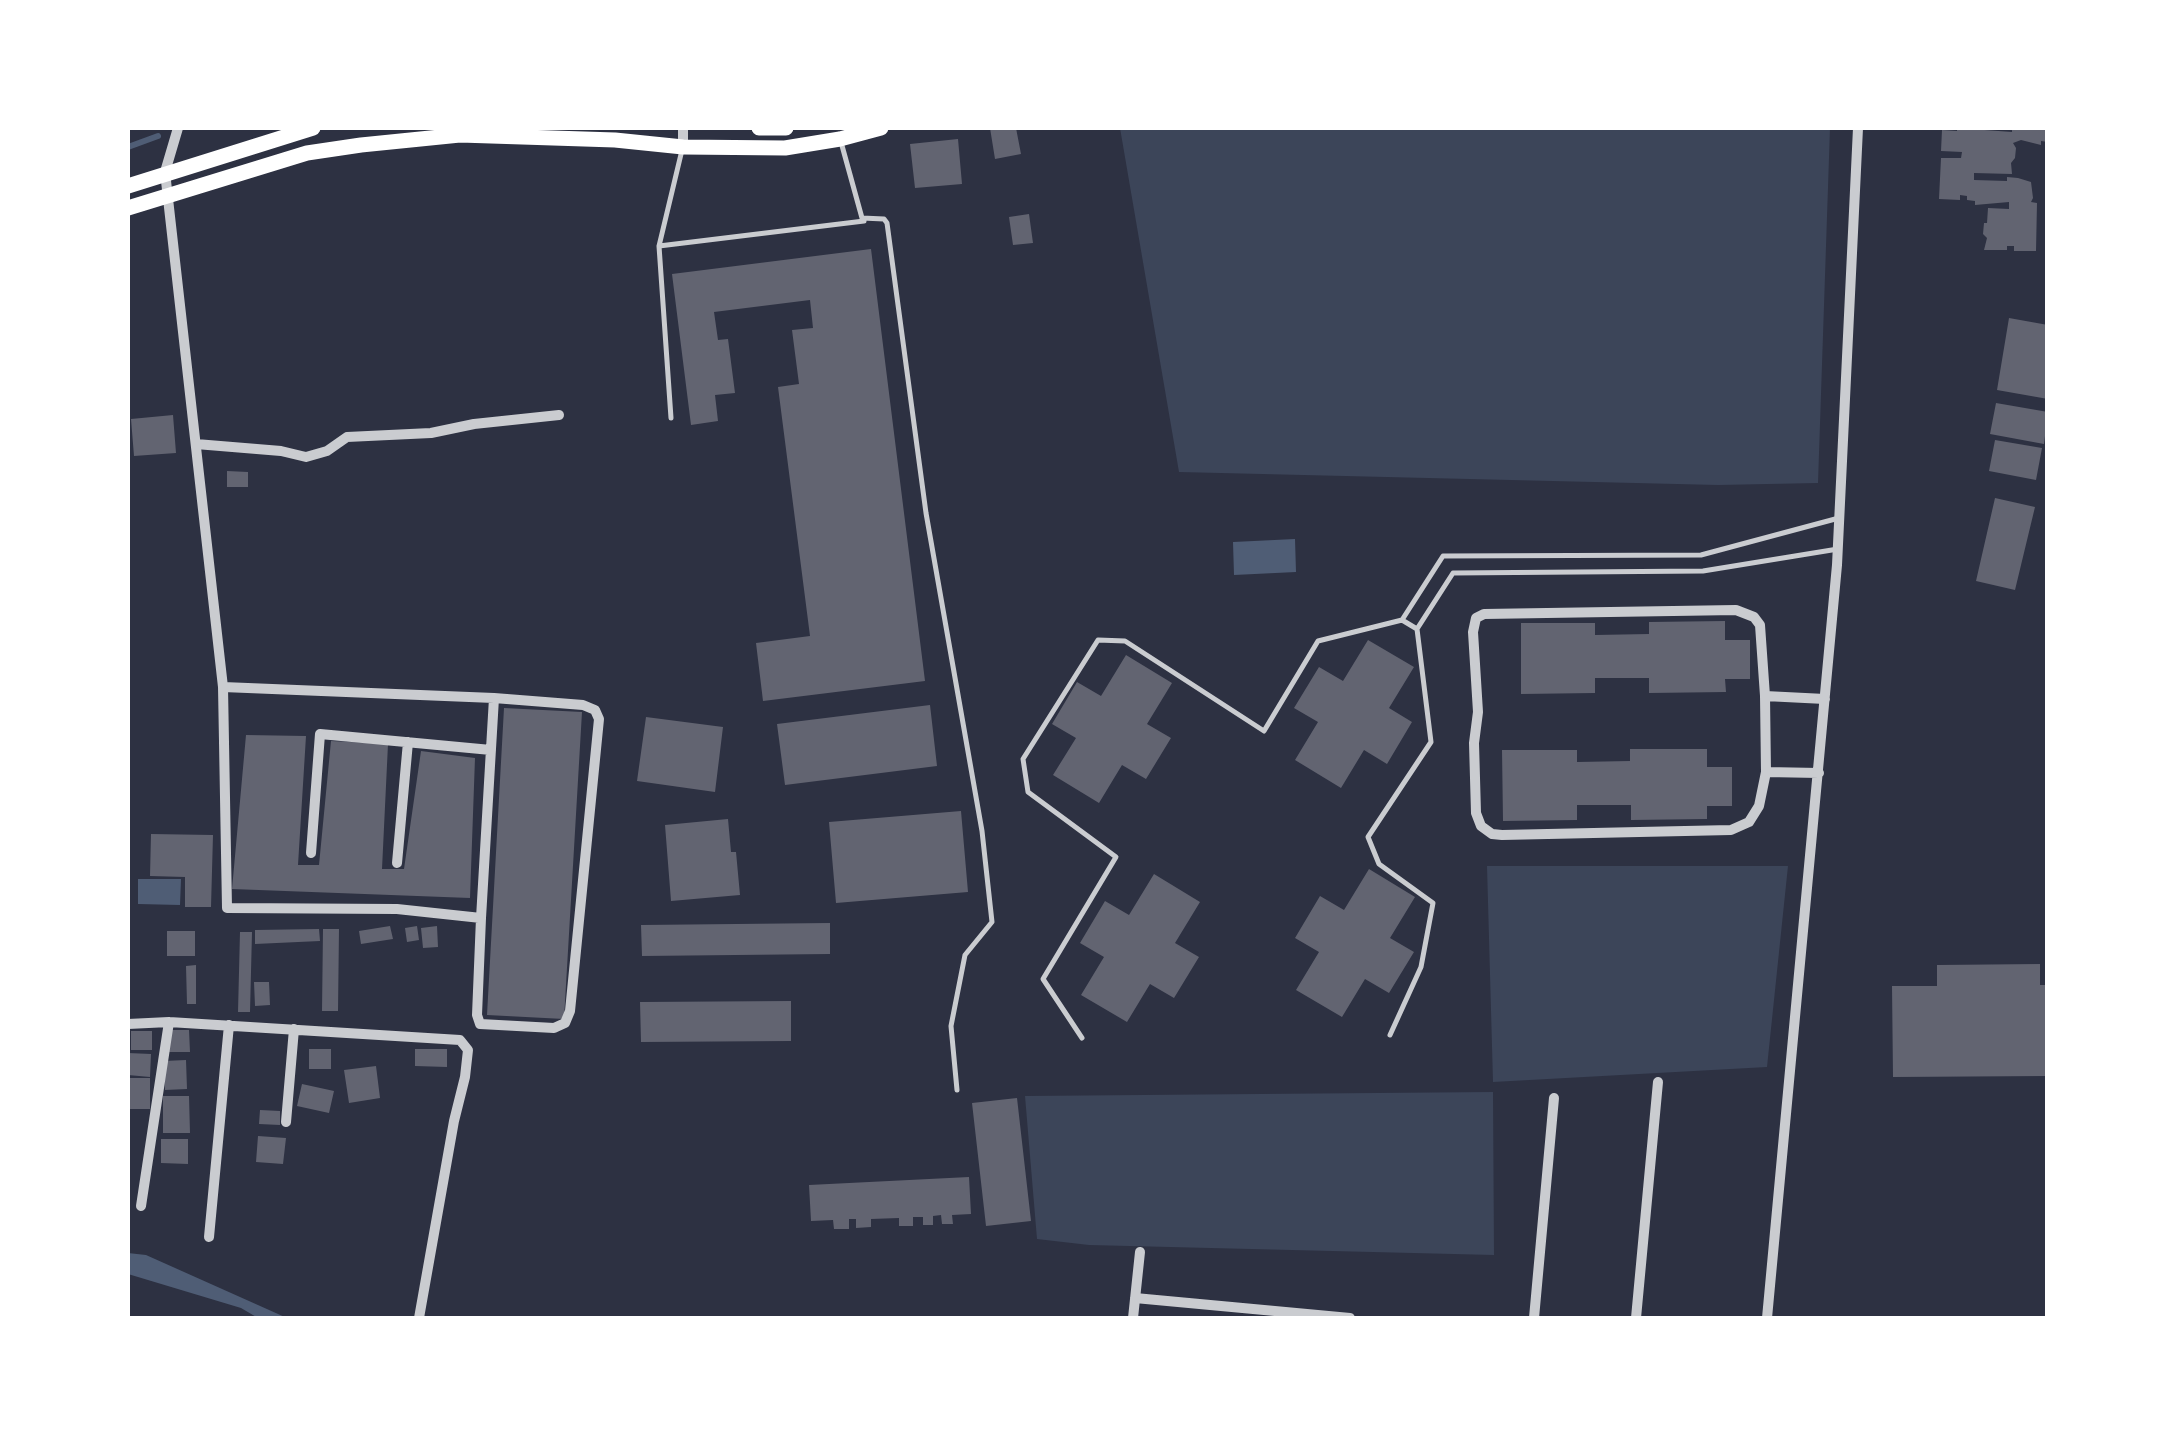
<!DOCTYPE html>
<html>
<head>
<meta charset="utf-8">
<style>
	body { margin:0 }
	#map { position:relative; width:2175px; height:1446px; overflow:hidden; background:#2d3142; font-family:Helvetica,sans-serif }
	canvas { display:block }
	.frame { position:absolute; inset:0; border:130px solid #fff; pointer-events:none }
</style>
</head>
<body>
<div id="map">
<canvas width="2175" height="1446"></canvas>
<div class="frame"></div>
</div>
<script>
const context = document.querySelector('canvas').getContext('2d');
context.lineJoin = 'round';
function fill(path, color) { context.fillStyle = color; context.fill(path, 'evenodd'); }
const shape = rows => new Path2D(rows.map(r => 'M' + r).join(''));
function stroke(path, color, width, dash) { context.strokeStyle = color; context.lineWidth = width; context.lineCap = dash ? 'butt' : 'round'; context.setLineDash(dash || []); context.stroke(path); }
const green = shape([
	[1120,128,1830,128,1818,483,1718,485,1179,472],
	[1487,866,1788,866,1767,1067,1493,1082],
	[1493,1092,1494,1255,1089,1245,1037,1239,1025,1096]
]);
const water = shape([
	[1295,539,1296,572,1234,575,1233,542],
	[138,879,181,879,180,905,138,904],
	[128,1253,146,1255,287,1318,258,1318,241,1308,128,1274]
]);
const stream = shape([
	[128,147,158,136]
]);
const building = shape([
	[990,128,1016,128,1021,154,995,159],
	[1957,128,2012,132,2012,128,2048,128,2048,142,2041,141,2041,145,2021,140,2013,143,2016,148,2015,158,2011,163,2012,174,1974,173,1974,180,2007,181,2007,177,2018,178,2031,182,2033,198,2031,202,2037,203,2036,251,2014,251,2014,246,2007,246,2007,250,1984,250,1987,238,1983,234,1984,223,1987,223,1988,208,2009,209,2009,202,1975,205,1975,201,1967,200,1967,196,1960,195,1960,200,1939,199,1941,158,1961,158,1962,152,1941,151,1942,130,1957,131],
	[958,139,962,184,915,188,910,144],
	[1029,214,1033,243,1013,245,1009,217],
	[871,249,925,681,763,701,756,643,810,636,778,387,799,384,792,330,813,328,810,300,714,312,718,340,728,339,735,393,715,395,718,421,691,425,672,274],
	[2009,318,2048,325,2048,399,1997,390],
	[1996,403,2048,412,2044,444,1990,434],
	[173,415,176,453,134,456,131,419],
	[1995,440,2042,448,2036,480,1989,471],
	[227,471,248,472,248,487,227,487],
	[1995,498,2035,507,2015,590,1976,581],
	[1725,621,1725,640,1750,640,1750,679,1725,679,1726,692,1649,693,1649,678,1595,678,1595,693,1521,694,1521,623,1595,623,1595,635,1649,634,1649,622],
	[1368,640,1414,667,1389,708,1412,722,1387,764,1364,750,1341,788,1295,760,1318,722,1294,708,1319,667,1343,681],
	[1126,655,1172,683,1147,724,1171,738,1146,779,1122,765,1099,803,1053,775,1076,738,1052,724,1077,682,1101,696],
	[930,705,937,766,785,785,777,724],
	[504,708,582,712,564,1019,487,1015],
	[646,717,723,727,715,792,637,781],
	[246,735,306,736,298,865,319,865,331,741,388,744,382,869,404,869,421,751,475,758,470,898,232,889],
	[1630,749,1707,749,1707,767,1732,767,1732,806,1707,806,1707,819,1631,820,1631,805,1577,805,1577,820,1503,821,1502,750,1577,750,1577,762,1630,761],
	[961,811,968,892,836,903,829,822],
	[728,819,731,852,736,852,740,895,671,901,665,825],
	[151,834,213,835,211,907,185,907,185,877,150,876],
	[1369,869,1415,897,1390,938,1414,952,1389,993,1365,979,1342,1017,1296,990,1319,952,1295,938,1320,896,1344,910],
	[1154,874,1200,902,1175,943,1199,957,1174,998,1150,984,1127,1022,1081,995,1104,957,1080,943,1105,901,1129,915],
	[830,923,830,954,642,956,641,925],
	[390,926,393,939,361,944,359,931],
	[417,926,419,940,407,942,405,928],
	[437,926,438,947,423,948,421,928],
	[319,929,320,941,255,944,255,930],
	[323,929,339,929,338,1011,322,1011],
	[167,931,195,931,195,956,167,956],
	[240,932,252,932,250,1012,238,1012],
	[2040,964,2040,985,2048,985,2048,1076,1893,1077,1892,986,1937,986,1937,965],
	[196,965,196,1004,187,1004,186,966],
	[254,982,269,982,270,1005,255,1006],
	[791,1001,791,1041,641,1042,640,1002],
	[169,1030,189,1030,190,1052,169,1052],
	[131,1031,152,1031,152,1050,131,1050],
	[309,1049,331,1049,331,1069,309,1069],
	[415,1049,447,1049,447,1067,415,1066],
	[128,1053,151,1054,150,1077,128,1075],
	[186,1060,187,1089,165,1090,164,1061],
	[376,1066,380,1098,349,1103,344,1070],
	[128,1078,150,1078,150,1109,128,1109],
	[302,1084,334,1091,329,1113,297,1106],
	[163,1096,189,1096,190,1133,163,1133],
	[1017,1098,1031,1221,986,1226,972,1103],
	[260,1110,280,1111,280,1125,259,1124],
	[258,1136,286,1138,283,1164,256,1162],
	[161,1139,188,1139,188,1164,161,1163],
	[969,1177,971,1214,952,1215,953,1224,942,1224,941,1215,933,1216,933,1225,923,1225,923,1217,913,1217,913,1226,899,1226,899,1218,871,1219,871,1227,856,1228,856,1219,849,1219,849,1229,834,1229,833,1220,811,1221,809,1185]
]);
const service = shape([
	[841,142,862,218,884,219,887,223,926,513,982,831,992,922,965,955,951,1026,957,1090],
	[659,246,864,221],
	[671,418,659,246,682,150],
	[1402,620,1443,556,1701,555,1839,518],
	[1390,1035,1421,967,1433,903,1379,864,1368,837,1431,742,1417,629,1453,573,1703,571,1838,549],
	[1082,1038,1043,979,1116,857,1028,792,1023,759,1098,640,1125,641,1264,731,1318,641,1402,620,1417,629]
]);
const minor = shape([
	[178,128,165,172,223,687,227,908,397,909,481,918,477,1015,480,1024,554,1028,565,1023,570,1011,599,719,595,710,583,705,494,698,223,687],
	[683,128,683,147],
	[196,444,281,451,306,457,327,451,347,437,431,433,474,424,559,415],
	[1736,610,1754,617,1760,625,1765,696,1766,772,1759,806,1749,822,1731,830,1502,835,1492,834,1481,826,1476,813,1474,743,1478,712,1473,632,1476,618,1484,614,1736,610],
	[1765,696,1825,699],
	[1766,772,1819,773],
	[311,853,320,734,491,750],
	[397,863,408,742],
	[481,918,494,698],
	[128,1024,169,1022,460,1040,468,1050,465,1077,454,1121,419,1318],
	[286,1122,294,1029],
	[141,1206,169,1022],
	[209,1237,229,1025],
	[1135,1298,1350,1318],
	[1133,1318,1140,1252],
	[1534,1318,1554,1098],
	[1636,1318,1658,1082],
	[1767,1318,1837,565,1858,128]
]);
const secondary = shape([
	[759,128,786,128],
	[128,186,313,128],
	[128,208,307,153,361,145,460,135,615,140,683,147,785,148,840,139,881,128]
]);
fill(green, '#3c4559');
fill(water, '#4f5d75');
stroke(stream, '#4f5d75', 6);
fill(building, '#626471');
stroke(service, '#caccd0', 5);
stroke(minor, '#caccd0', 10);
stroke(secondary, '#fff', 15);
</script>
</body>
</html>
